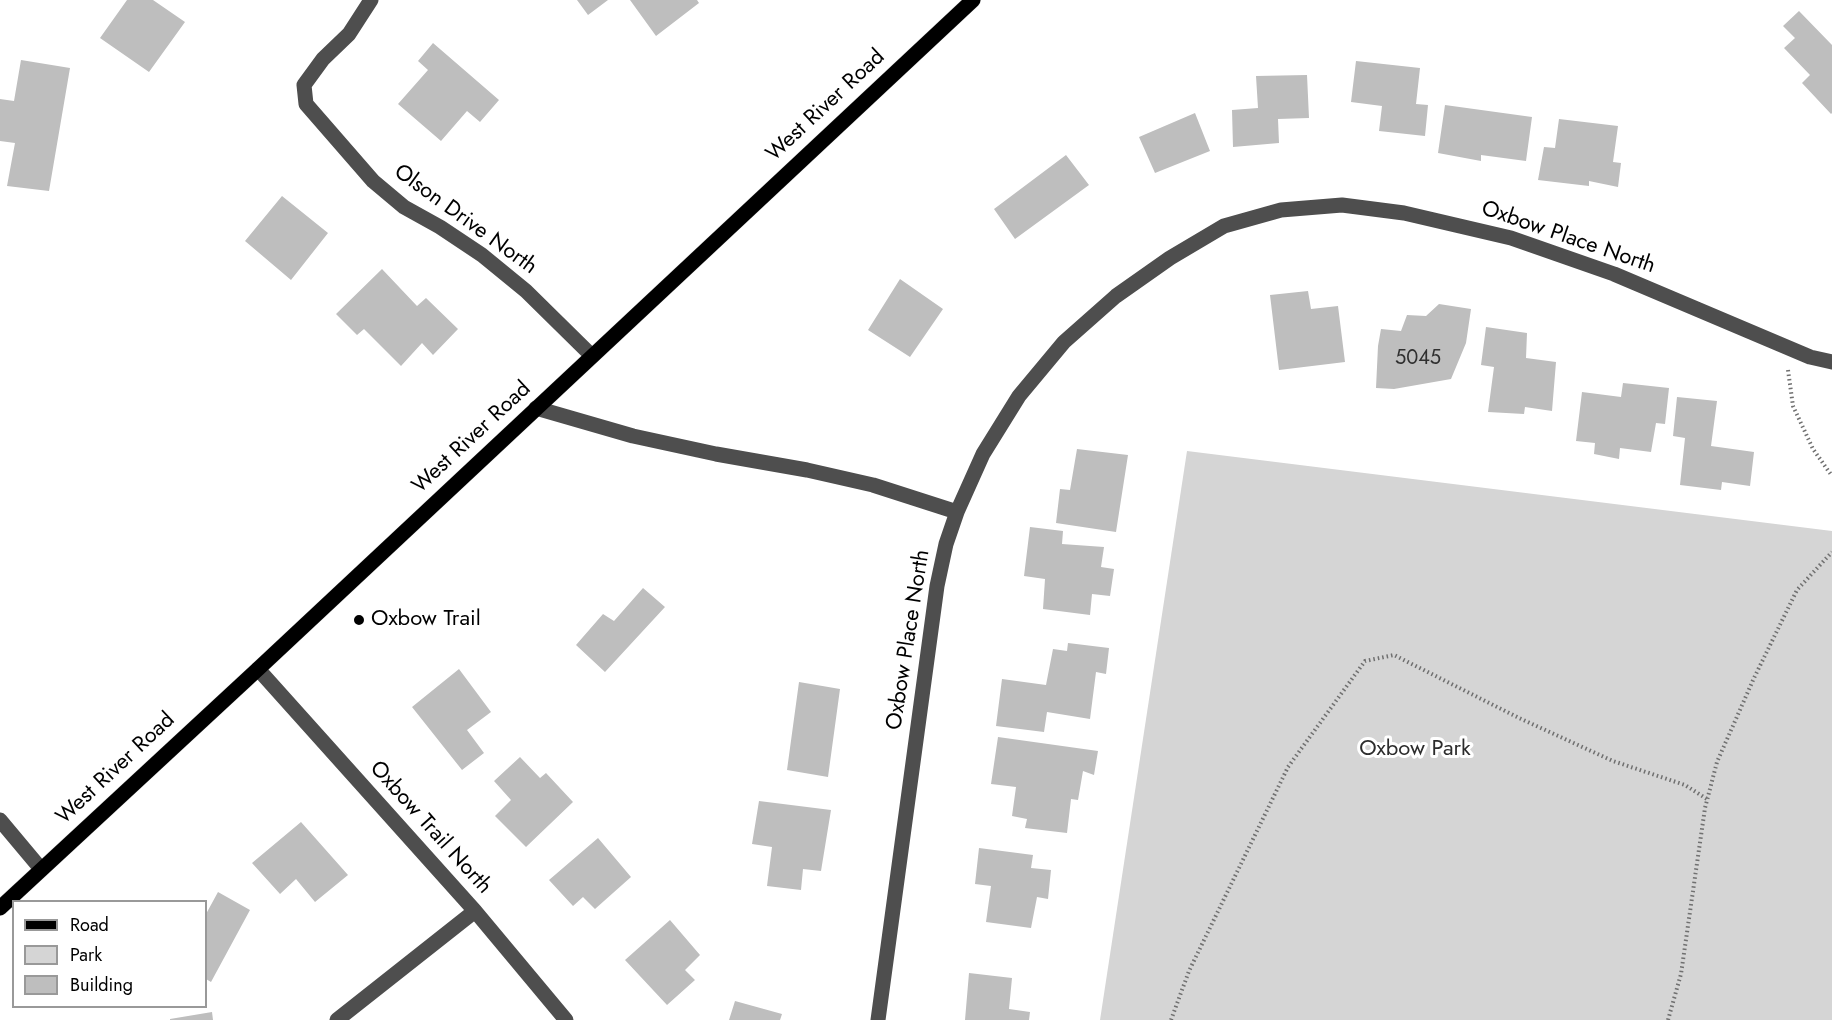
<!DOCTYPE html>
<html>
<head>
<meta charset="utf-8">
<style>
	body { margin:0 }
	#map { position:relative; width:1832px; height:1020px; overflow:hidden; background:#fff; font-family:Jost,sans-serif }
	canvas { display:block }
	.legend { position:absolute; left:12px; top:900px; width:195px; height:108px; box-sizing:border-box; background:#fff; border:2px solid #999; margin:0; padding:8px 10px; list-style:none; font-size:18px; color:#000 }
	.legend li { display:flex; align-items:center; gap:12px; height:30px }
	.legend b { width:30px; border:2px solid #999 }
</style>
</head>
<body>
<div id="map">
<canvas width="1832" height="1020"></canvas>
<ul class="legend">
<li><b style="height:8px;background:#000"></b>Road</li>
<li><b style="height:16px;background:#d5d5d5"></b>Park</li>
<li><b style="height:16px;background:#bebebe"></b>Building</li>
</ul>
</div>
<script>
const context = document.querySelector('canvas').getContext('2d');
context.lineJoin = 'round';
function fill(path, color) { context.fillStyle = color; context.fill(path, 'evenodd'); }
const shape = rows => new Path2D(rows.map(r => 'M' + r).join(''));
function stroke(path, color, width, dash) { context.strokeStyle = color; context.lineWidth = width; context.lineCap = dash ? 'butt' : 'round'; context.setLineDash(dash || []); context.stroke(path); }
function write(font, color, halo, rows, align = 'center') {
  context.font = font + ' Jost,sans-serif'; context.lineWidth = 6; context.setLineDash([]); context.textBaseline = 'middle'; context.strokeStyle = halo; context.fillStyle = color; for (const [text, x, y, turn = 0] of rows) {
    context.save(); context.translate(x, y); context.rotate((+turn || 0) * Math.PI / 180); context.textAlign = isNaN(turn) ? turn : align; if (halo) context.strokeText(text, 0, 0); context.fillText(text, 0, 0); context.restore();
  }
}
const green = shape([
	[1187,451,1832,531,1832,1020,1100,1020]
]);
const building = shape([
	[127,0,153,0,185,22,149,72,100,38],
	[577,0,608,0,588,15],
	[630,0,697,0,699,3,656,36],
	[1799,11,1832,45,1832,113,1831,114,1802,83,1810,75,1784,48,1795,38,1783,26],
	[433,43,499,100,480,122,467,111,441,141,398,104,428,70,418,61],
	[21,60,70,68,49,191,7,186,15,143,0,141,0,99,14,101],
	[1356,61,1420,68,1416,104,1428,105,1425,136,1379,131,1382,106,1351,102],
	[1307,75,1309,118,1278,119,1279,143,1233,147,1232,110,1258,108,1256,76],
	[1445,105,1532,117,1526,161,1481,155,1481,161,1438,153],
	[1195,113,1210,151,1155,173,1139,137],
	[1559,119,1618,126,1613,162,1621,163,1618,187,1589,181,1589,186,1538,180,1544,147,1555,148],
	[1066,155,1089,185,1015,239,994,209],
	[282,196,328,233,291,280,245,241],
	[382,269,417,306,426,298,458,329,433,355,422,343,401,366,364,329,357,335,336,314],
	[900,279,943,309,910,357,868,330],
	[1308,291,1311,309,1338,306,1345,362,1279,370,1270,295],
	[1439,304,1471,309,1466,343,1451,379,1394,389,1376,388,1378,346,1381,329,1401,331,1407,315,1426,316],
	[1486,327,1527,333,1526,358,1556,362,1552,411,1525,407,1524,414,1488,412,1494,367,1481,365],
	[1623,383,1669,388,1665,424,1656,423,1651,452,1620,448,1619,459,1594,454,1595,443,1576,441,1582,392,1621,397],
	[1677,397,1717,401,1711,446,1754,452,1750,486,1722,482,1721,490,1680,485,1685,438,1673,436],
	[1077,449,1128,455,1116,532,1056,523,1060,489,1070,490],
	[1030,527,1063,531,1062,544,1104,547,1101,567,1114,569,1110,596,1092,594,1090,615,1043,609,1045,579,1024,576],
	[643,588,665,607,605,672,576,645,603,614,614,621],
	[1068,643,1109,648,1106,674,1096,672,1090,719,1047,712,1044,732,996,726,1002,679,1046,685,1053,649,1067,651],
	[459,669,491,712,467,730,484,753,462,770,412,707],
	[799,682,840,689,828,777,787,770],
	[998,737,1098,751,1094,775,1083,771,1078,800,1071,799,1067,833,1025,828,1027,819,1012,816,1016,787,991,784],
	[520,757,540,778,546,773,573,802,526,847,495,816,511,800,494,781],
	[759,801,831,810,821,871,803,869,801,890,767,886,772,847,752,844],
	[301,822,348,875,315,902,296,879,280,894,252,863],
	[598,838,631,877,595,909,583,897,573,906,549,880],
	[979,848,1033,855,1031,868,1051,870,1048,899,1037,897,1031,928,986,922,991,886,975,884],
	[218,892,250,910,211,982,206,979,206,914],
	[670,920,700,955,685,970,695,980,667,1005,625,960],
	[969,973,1012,978,1009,1009,1030,1012,1029,1020,965,1020],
	[735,1001,782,1014,780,1020,729,1020],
	[212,1012,213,1020,170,1020,170,1019]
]);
const path = shape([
	[1788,370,1793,406,1813,449,1832,476],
	[1171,1020,1189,971,1288,767,1365,661,1394,655,1519,718,1613,761,1685,785,1707,799],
	[1668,1020,1681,974,1705,808,1717,762,1754,678,1797,590,1832,552]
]);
const minor = shape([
	[371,0,349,34,323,59,304,85,306,104,373,181,404,207,440,227,482,255,526,291,592,356],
	[536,408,633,436,716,454,807,470,873,485,957,512],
	[258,669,475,911,566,1020],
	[0,820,41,869],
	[337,1020,475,911],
	[878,1020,937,586,946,544,957,512,983,454,1019,396,1064,342,1116,296,1170,258,1224,226,1281,210,1342,205,1404,213,1511,238,1614,274,1810,357,1832,362]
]);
const major = shape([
	[0,908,258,669,973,0]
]);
const markers = [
	[359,620,6,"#000"]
];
const numberNames = [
	["5045",1418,359]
];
const streetNames = [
	["West River Road",826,106,-43],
	["Olson Drive North",465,220,36],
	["Oxbow Place North",1568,238,19],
	["West River Road",472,438,-43],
	["Oxbow Place North",909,640,-81],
	["West River Road",116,769,-43],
	["Oxbow Trail North",430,828,48]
];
const poiNames = [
	["Oxbow Trail",371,620]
];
const parkNames = [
	["Oxbow Park",1415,750]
];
fill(green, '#d5d5d5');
fill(building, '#bebebe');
stroke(major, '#dbdbdb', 16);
stroke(path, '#707070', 4, [1.5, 3]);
stroke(minor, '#4e4e4e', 15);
stroke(major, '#000', 15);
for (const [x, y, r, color] of markers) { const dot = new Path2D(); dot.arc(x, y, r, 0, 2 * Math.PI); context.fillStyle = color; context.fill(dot); stroke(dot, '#fff', 2); }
write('20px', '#303030', null, numberNames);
write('22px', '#000', '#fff', streetNames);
write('22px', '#000', '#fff', poiNames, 'left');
write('22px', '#2c2c2c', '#fff', parkNames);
</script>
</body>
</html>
